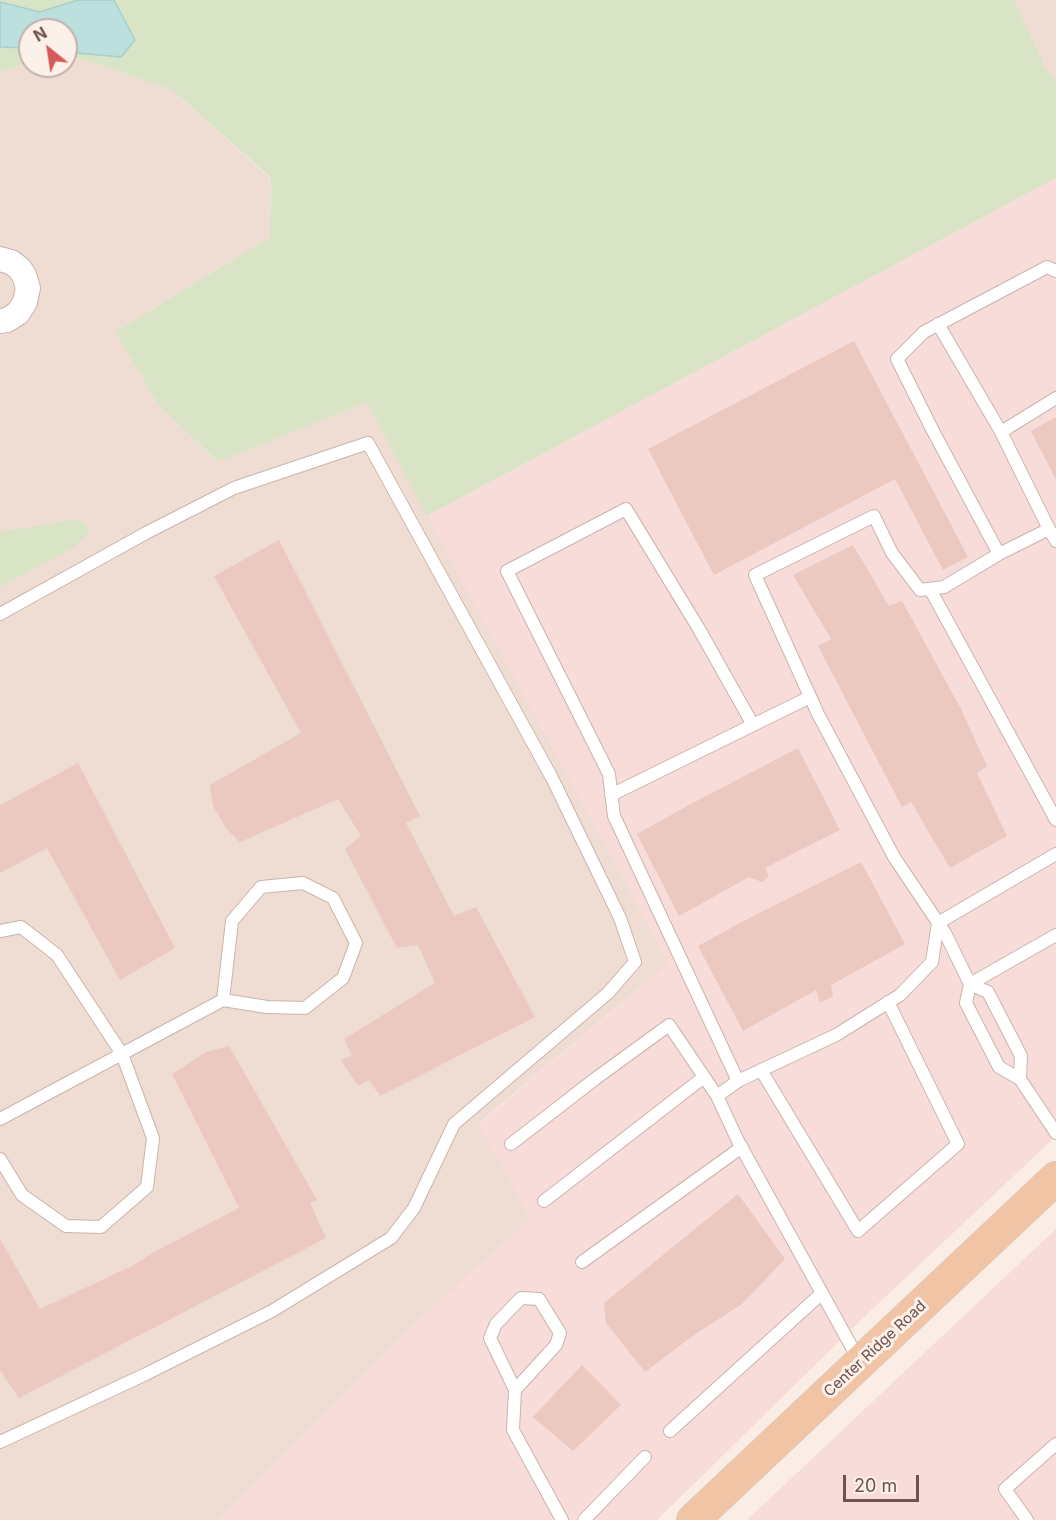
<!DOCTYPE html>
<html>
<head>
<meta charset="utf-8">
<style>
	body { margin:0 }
	#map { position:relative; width:1056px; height:1520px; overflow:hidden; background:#f9ede5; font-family:Inter,sans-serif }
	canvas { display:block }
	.north { position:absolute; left:18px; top:18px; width:60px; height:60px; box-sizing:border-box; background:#fcf1ea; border:2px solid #c3b1ab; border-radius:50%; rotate:330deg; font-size:16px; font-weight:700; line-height:24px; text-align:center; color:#6e524d }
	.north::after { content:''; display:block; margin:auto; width:21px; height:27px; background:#d45b59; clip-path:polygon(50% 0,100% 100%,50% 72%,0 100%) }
	.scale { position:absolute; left:843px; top:1475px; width:76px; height:27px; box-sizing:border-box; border:3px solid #6e524d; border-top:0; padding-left:8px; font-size:18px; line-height:21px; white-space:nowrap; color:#6e524d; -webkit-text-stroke:4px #fcf1ea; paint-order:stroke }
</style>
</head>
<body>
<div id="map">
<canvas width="1056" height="1520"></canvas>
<div class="north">N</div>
<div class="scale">20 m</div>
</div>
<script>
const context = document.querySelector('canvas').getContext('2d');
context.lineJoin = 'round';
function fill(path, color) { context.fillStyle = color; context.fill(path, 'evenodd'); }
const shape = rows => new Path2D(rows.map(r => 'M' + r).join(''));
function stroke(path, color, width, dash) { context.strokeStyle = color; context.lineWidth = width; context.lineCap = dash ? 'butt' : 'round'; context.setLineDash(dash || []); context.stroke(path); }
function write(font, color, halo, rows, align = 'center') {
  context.font = font + ' Inter,sans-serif'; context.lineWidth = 6; context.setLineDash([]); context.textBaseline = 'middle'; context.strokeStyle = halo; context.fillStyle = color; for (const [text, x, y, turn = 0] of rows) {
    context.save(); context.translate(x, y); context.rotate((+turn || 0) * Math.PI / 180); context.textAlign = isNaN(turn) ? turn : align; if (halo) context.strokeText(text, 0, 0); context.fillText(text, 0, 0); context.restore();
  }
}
const residential = shape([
	[967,0,1056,0,1056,174],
	[66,57,82,59,172,90,271,179,270,237,115,332,159,405,218,462,367,402,669,963,479,1123,531,1219,417,1322,218,1520,0,1520,0,73,30,62,30,66,66,66]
]);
const commercial = shape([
	[1056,178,1056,1136,863,1318,657,1520,218,1520,417,1322,530,1219,479,1124,669,963,427,516],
	[1056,1229,1056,1520,747,1520]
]);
const green = shape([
	[0,0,1014,0,1045,68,1056,82,1056,178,427,516,367,402,218,462,159,405,115,332,270,237,271,178,172,90,82,59,66,57,66,30,30,30,30,62,0,73],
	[79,519,90,530,73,548,0,587,0,532]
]);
const water = shape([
	[78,0,114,0,135,40,121,57,66,52,66,30,30,30,30,48,0,47,0,2,40,12,78,0]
]);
const building = shape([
	[854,341,968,557,943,570,895,479,714,575,648,449],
	[1056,417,1056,480,1031,431],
	[279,540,420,816,406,823,454,916,476,907,535,1017,380,1096,369,1080,358,1086,341,1060,352,1056,344,1039,435,983,418,945,397,948,345,849,361,836,338,799,240,842,226,828,213,806,210,785,301,733,214,576],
	[853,545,889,606,902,601,961,709,987,766,977,773,1007,836,950,868,911,802,902,807,818,646,831,639,793,575],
	[798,748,840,830,765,868,769,876,762,882,749,877,679,916,637,834,689,805],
	[78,763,175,948,120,980,47,848,0,873,0,805],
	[861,862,905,944,831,985,833,996,820,1003,816,990,743,1031,698,946,751,917],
	[229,1046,317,1200,310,1203,326,1238,19,1398,0,1370,0,1239,40,1309,132,1266,154,1252,239,1208,172,1074,206,1052],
	[738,1194,785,1259,742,1304,694,1335,645,1372,606,1323,604,1303],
	[582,1365,621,1405,573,1451,533,1417]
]);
const lane = shape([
	[938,324,1001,432],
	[1056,398,1001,432,1049,529,999,554,944,587,920,590,892,553,874,516,755,575,818,714,894,857,945,933,970,984,966,1003,999,1067,1020,1079,1056,1133],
	[1049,529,1056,541],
	[999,554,933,431,897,359,924,332,1047,267,1056,271],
	[930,589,1056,820],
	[0,614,146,533,234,488,368,443,552,778,620,918,635,962,608,993,454,1124,414,1208,391,1238,272,1311,146,1374,0,1442],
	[611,795,753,725],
	[0,931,21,927,57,955,122,1054,153,1138,147,1187,101,1227,66,1226,22,1195,0,1159],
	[970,984,988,992,1021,1056,1020,1079],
	[970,984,1056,935],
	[761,1070,858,1231,958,1144,888,1002],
	[738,1081,614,816,609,774,507,571,626,509,699,629,753,725,810,697],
	[0,1119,223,1000,267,1007,305,1008,343,978,356,943,333,898,303,883,261,887,232,921,223,1000],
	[511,1144,595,1079,669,1025,717,1096],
	[544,1201,704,1077],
	[582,1262,742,1147],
	[860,1362,738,1141,717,1096,738,1081,836,1035,900,995,932,962,938,923,1056,854],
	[515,1390,556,1345,560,1333,539,1299,521,1298,496,1324,490,1338,515,1390,513,1430,562,1520],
	[670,1431,822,1293],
	[584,1520,645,1457],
	[1027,1520,1005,1489,1056,1444]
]);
const street = shape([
	[0,259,11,262,19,268,24,275,28,288,25,302,18,313,7,320,0,321]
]);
const primary = shape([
	[693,1520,1056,1178]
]);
const streetNames = [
	["Center Ridge Road",875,1349,-43]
];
fill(residential, '#efddd4');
fill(commercial, '#f8dcda');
fill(green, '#d8e4c5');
fill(water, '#bce0dd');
stroke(water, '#a3d0ce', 1.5);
fill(building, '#ebc8c0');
stroke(lane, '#c8b4ac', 14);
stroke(street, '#c8b4ac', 26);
stroke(primary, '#d4cbca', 34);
stroke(lane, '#fff', 12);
stroke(street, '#fff', 24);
stroke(primary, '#f0c4a5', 33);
write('15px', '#6e524d', '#fcf1ea', streetNames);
</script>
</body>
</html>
